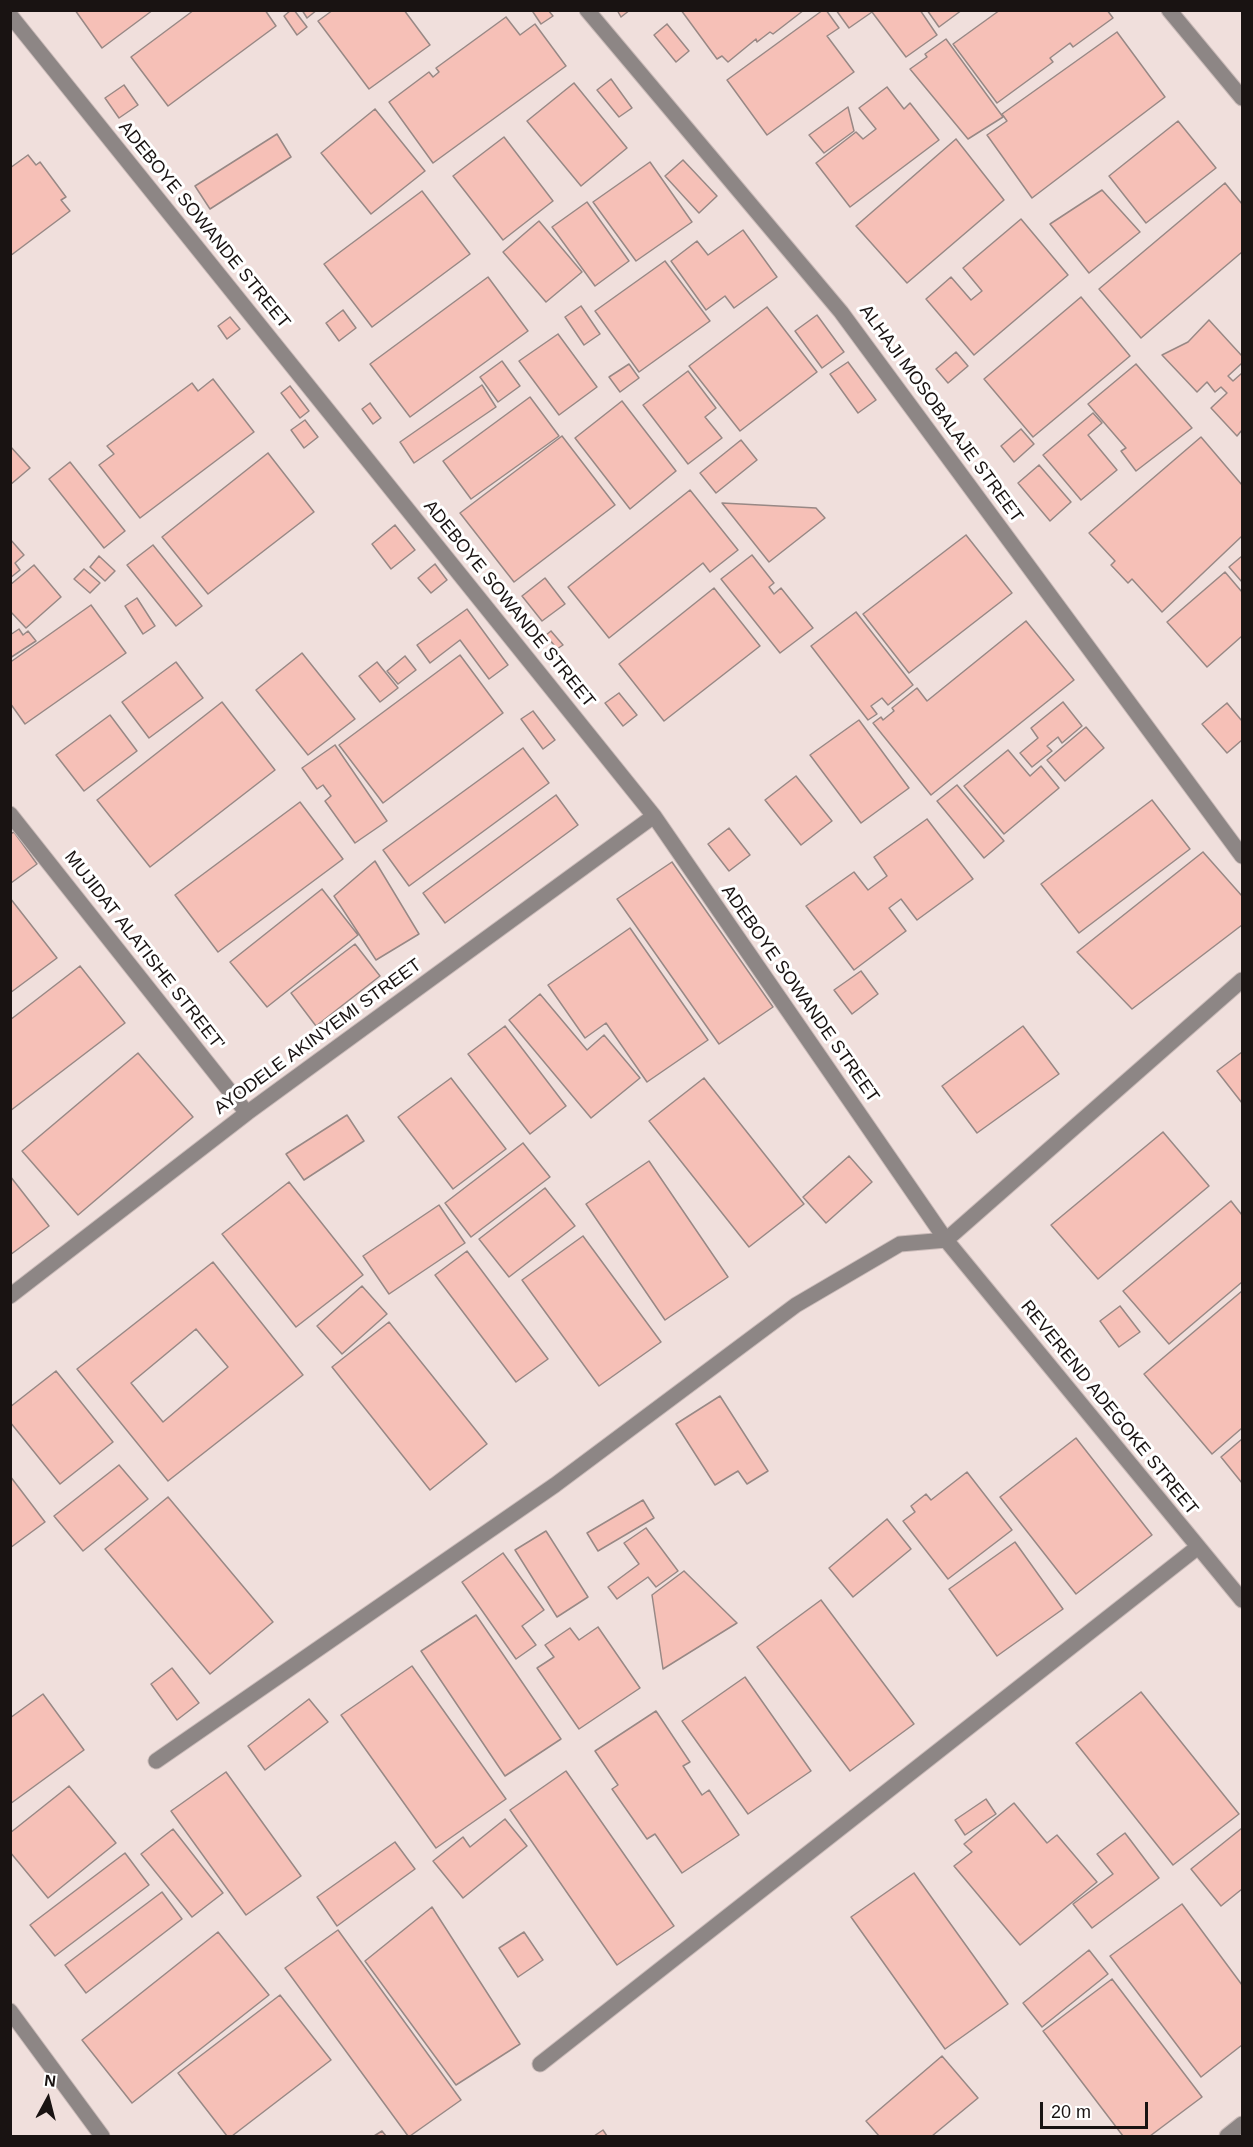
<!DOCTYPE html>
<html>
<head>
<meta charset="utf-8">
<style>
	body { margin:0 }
	#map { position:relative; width:1253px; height:2147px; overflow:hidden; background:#f0dfdc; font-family:Helvetica,sans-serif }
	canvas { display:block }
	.frame { position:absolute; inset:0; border:12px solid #191312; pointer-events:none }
	.north { position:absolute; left:18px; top:2069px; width:60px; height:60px; -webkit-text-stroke:4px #fff; paint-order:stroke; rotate:7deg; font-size:16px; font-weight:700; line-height:24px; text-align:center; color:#191312 }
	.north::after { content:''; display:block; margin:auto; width:21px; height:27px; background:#191312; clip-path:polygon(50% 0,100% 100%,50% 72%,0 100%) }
	.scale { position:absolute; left:1040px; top:2102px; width:108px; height:27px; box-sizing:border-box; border:3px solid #191312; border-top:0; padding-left:8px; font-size:18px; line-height:21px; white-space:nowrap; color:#191312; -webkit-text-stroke:4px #fff; paint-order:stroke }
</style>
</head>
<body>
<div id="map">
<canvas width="1253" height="2147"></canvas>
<div class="frame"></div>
<div class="north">N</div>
<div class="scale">20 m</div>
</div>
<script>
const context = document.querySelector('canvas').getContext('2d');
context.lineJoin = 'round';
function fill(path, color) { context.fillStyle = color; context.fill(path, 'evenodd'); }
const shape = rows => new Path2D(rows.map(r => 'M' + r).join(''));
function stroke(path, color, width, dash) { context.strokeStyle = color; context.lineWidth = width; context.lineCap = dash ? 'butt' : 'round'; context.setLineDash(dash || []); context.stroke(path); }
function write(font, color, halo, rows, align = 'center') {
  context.font = font + ' Helvetica,sans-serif'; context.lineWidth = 6; context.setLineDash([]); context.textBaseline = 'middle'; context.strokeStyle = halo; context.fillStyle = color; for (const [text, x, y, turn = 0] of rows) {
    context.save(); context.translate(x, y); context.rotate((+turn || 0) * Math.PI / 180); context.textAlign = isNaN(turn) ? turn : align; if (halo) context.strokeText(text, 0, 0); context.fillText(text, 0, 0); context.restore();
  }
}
const building = shape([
	[75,10,153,10,102,48,75,10],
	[194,10,265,10,276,26,168,106,131,57,194,10],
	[291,10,294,10,307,27,297,35,284,16,291,10],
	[302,10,317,10,307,18,302,10],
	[333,10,404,10,430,45,369,89,318,21,333,10],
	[535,10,548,10,553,16,541,24,533,12,535,10],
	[617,10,630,10,621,17,617,10],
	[681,10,804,10,773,34,770,32,757,42,756,39,728,62,722,56,717,59,681,10],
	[823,10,826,10,839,28,827,36,854,72,767,135,727,80,823,10],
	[836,10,920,10,937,35,906,57,872,12,849,28,836,10],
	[927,10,962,10,939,27,927,10],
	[1000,10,1107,10,1113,18,1073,47,1070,43,1050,58,1053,62,997,103,953,44,1000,10],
	[506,17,520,35,535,24,566,66,433,163,389,102,429,72,433,77,439,72,436,68,506,17],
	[667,24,689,51,676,62,654,35,667,24],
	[1117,32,1165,97,1032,198,987,135,1007,121,1002,114,1117,32],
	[946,39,1003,117,968,139,910,69,927,57,925,54,946,39],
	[611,79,632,108,619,117,597,90,611,79],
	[574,83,627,148,581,186,527,121,574,83],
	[124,85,138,105,119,118,105,98,124,85],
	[887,87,904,109,910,103,939,140,850,207,816,163,856,132,863,139,876,129,859,108,887,87],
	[848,107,854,131,824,153,809,135,848,107],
	[375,109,425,171,371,214,321,153,375,109],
	[1178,121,1216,168,1146,223,1109,176,1178,121],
	[277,134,291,157,210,209,195,186,277,134],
	[504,137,553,201,503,240,453,176,504,137],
	[956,139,1004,200,907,283,856,226,956,139],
	[28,155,36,165,40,162,66,197,61,200,70,211,10,256,10,168,28,155],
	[683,160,717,196,699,213,665,176,683,160],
	[650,162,692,222,636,261,593,202,650,162],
	[1225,183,1242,204,1242,252,1141,338,1099,289,1225,183],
	[1102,190,1140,232,1089,273,1050,224,1102,190],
	[422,191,470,254,372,327,324,264,422,191],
	[587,202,629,261,595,286,552,227,587,202],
	[1021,219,1068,275,974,355,926,299,951,277,971,300,982,291,963,268,1021,219],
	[539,221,582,272,546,302,503,252,539,221],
	[743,230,777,277,734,308,725,296,706,310,671,261,697,241,708,255,743,230],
	[665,261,710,321,639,372,595,311,665,261],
	[488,277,528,331,410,417,370,364,488,277],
	[1081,297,1130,356,1033,437,984,379,1081,297],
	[581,306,600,334,584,345,565,317,581,306],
	[767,307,817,372,740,431,689,366,767,307],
	[343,310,356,328,339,341,326,323,343,310],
	[817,315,844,352,822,368,795,331,817,315],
	[230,317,240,329,227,339,218,326,230,317],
	[1209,320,1242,356,1242,363,1228,376,1233,381,1242,373,1242,430,1237,436,1211,408,1227,393,1221,387,1215,392,1207,382,1197,392,1162,355,1188,342,1209,320],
	[558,334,597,387,559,415,519,361,558,334],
	[956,352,968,366,948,383,936,369,956,352],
	[502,361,520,386,498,402,480,377,502,361],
	[848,362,876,400,858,413,830,374,848,362],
	[629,364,639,378,620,392,609,377,629,364],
	[1136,364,1192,428,1136,471,1121,451,1126,448,1088,404,1136,364],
	[688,371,716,408,705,417,722,438,688,464,643,405,688,371],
	[213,379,254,432,140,518,99,465,114,454,107,446,192,383,198,391,213,379],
	[482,385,496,407,414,463,400,442,482,385],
	[290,386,309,411,300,418,281,393,290,386],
	[530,397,559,436,471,499,443,461,530,397],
	[622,401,676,471,630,509,575,438,622,401],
	[370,403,381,418,373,424,362,409,370,403],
	[1093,413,1102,423,1088,435,1117,470,1081,500,1043,455,1093,413],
	[305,420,318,437,304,448,291,430,305,420],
	[1021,429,1034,444,1014,462,1001,446,1021,429],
	[562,436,615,505,514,582,460,513,562,436],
	[1201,437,1242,485,1242,536,1162,612,1132,579,1128,583,1111,565,1115,561,1089,533,1201,437],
	[741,440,757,460,716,493,700,473,741,440],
	[10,446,30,468,10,485,10,446],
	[268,453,314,512,208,594,162,537,268,453],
	[70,462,125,531,104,548,49,479,70,462],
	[1039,465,1071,502,1050,521,1018,483,1039,465],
	[690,490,738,550,710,572,703,563,609,638,568,587,690,490],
	[722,503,816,508,825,518,769,562,722,503],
	[395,525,415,550,391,569,372,544,395,525],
	[966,535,1012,593,909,673,863,614,966,535],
	[10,539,24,555,15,563,20,570,10,578,10,539],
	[153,545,202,606,176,626,127,565,153,545],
	[752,555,774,583,769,587,774,594,781,588,813,628,780,653,721,579,752,555],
	[99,556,115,571,105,581,90,567,99,556],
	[1242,556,1242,582,1229,567,1242,556],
	[435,564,447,580,431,593,418,578,435,564],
	[34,565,61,597,26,628,10,611,10,585,34,565],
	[84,569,100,583,90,593,74,579,84,569],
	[1225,572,1242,592,1242,636,1207,667,1167,622,1225,572],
	[545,578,565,604,542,621,522,596,545,578],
	[714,588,760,646,664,721,619,664,714,588],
	[137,598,155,626,143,634,125,606,137,598],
	[91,605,126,653,25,724,10,703,10,660,12,661,91,605],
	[467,609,508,665,489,679,460,640,430,663,417,645,467,609],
	[856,612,913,685,888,705,882,698,871,706,877,714,868,720,811,646,856,612],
	[1026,621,1074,680,931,795,873,723,881,717,883,720,894,711,892,708,917,688,927,701,1026,621],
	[19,629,23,635,28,631,36,641,10,658,10,635,19,629],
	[551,631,563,645,557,649,546,635,551,631],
	[302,653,355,719,308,755,256,690,302,653],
	[460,655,503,713,383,803,339,745,460,655],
	[405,656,416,670,398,684,387,671,405,656],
	[176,662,203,698,149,738,122,702,176,662],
	[377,662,398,688,380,702,359,676,377,662],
	[619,693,637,715,623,726,605,703,619,693],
	[222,702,275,770,150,867,97,800,222,702],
	[1063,702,1082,726,1062,743,1058,737,1047,746,1052,751,1032,767,1020,753,1038,738,1031,728,1063,702],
	[1227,703,1242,721,1242,740,1227,753,1202,724,1227,703],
	[533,711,555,740,543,749,521,719,533,711],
	[110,715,137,751,84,791,56,755,110,715],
	[859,720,909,788,861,823,810,755,859,720],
	[1086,727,1104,748,1065,781,1047,760,1086,727],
	[335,745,387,821,355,843,325,801,331,796,323,785,317,789,302,768,335,745],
	[523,748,549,783,409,886,383,850,523,748],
	[1008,750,1030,776,1041,766,1059,788,1004,834,964,786,1008,750],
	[796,776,832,821,801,845,765,800,796,776],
	[957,785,1004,841,984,858,937,801,957,785],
	[556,795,578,825,445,923,423,893,556,795],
	[1152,800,1190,849,1079,933,1041,884,1152,800],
	[300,802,343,859,218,952,175,895,300,802],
	[927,819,973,879,917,920,901,899,889,908,906,931,854,970,806,906,854,872,868,890,887,876,874,857,927,819],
	[729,828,750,855,729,871,708,844,729,828],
	[14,832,37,864,11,883,10,834,14,832],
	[1203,852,1242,896,1242,925,1132,1009,1077,952,1203,852],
	[375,861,419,934,376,960,334,896,375,861],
	[672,862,773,1007,719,1044,617,899,672,862],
	[322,889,358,935,267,1007,230,962,322,889],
	[10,898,57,958,10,993,10,898],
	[630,928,708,1040,647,1082,606,1023,585,1038,548,985,630,928],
	[355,944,380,976,316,1026,291,993,355,944],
	[80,966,125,1023,10,1111,10,1020,80,966],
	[861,971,878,994,852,1014,834,990,861,971],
	[540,994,587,1050,604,1035,640,1078,591,1118,509,1020,540,994],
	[505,1026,566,1106,530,1134,468,1054,505,1026],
	[1023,1026,1059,1074,977,1133,942,1086,1023,1026],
	[1242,1052,1242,1103,1217,1071,1242,1052],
	[138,1053,193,1117,78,1215,22,1151,138,1053],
	[451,1078,506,1149,453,1189,398,1117,451,1078],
	[704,1078,804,1204,749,1247,649,1121,704,1078],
	[347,1115,364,1141,304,1180,286,1154,347,1115],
	[1163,1132,1209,1186,1098,1279,1051,1225,1163,1132],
	[523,1143,550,1177,471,1237,445,1203,523,1143],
	[849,1156,872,1182,826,1223,803,1197,849,1156],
	[649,1161,728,1277,665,1320,586,1204,649,1161],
	[10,1176,49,1226,10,1255,10,1176],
	[289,1182,363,1275,296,1327,222,1234,289,1182],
	[545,1188,575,1226,509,1277,479,1239,545,1188],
	[1231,1201,1242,1215,1242,1282,1169,1344,1123,1291,1231,1201],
	[439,1205,465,1243,389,1294,363,1256,439,1205],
	[583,1236,661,1342,599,1386,522,1280,583,1236],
	[467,1251,548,1359,516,1382,435,1275,467,1251],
	[213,1262,303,1375,168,1481,77,1369,213,1262],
	[196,1329,228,1367,163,1422,131,1383,196,1329],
	[362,1286,387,1314,342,1354,317,1326,362,1286],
	[1242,1291,1242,1428,1212,1454,1144,1374,1242,1291],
	[1120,1306,1140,1332,1119,1347,1100,1321,1120,1306],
	[389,1322,487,1444,430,1490,332,1367,389,1322],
	[56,1371,113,1442,60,1484,10,1422,10,1407,56,1371],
	[720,1396,768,1471,747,1484,738,1471,715,1485,676,1424,720,1396],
	[1076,1438,1152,1535,1076,1594,1000,1497,1076,1438],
	[1242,1439,1242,1483,1221,1457,1242,1439],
	[119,1465,148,1499,83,1551,54,1516,119,1465],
	[967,1472,1012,1530,948,1579,903,1521,915,1512,911,1506,926,1494,931,1500,967,1472],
	[10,1476,45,1522,10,1548,10,1476],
	[168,1497,273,1622,210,1674,105,1549,168,1497],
	[643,1500,654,1518,598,1551,587,1533,643,1500],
	[887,1519,911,1549,853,1597,829,1568,887,1519],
	[646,1528,678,1571,656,1587,648,1577,617,1599,608,1587,639,1564,624,1543,646,1528],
	[546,1531,588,1597,557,1617,515,1550,546,1531],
	[1015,1542,1063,1609,997,1656,949,1589,1015,1542],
	[503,1553,544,1610,522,1626,536,1645,516,1659,462,1582,503,1553],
	[684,1571,737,1623,663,1669,652,1595,684,1571],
	[821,1600,914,1724,850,1771,757,1647,821,1600],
	[476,1615,561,1739,505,1776,421,1651,476,1615],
	[598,1627,640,1688,579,1729,537,1668,554,1657,545,1645,570,1628,579,1640,598,1627],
	[412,1666,506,1799,436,1848,341,1715,412,1666],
	[172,1668,199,1703,177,1720,151,1684,172,1668],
	[745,1677,811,1771,748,1814,682,1721,745,1677],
	[1141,1692,1239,1814,1173,1865,1076,1743,1141,1692],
	[43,1694,84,1750,10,1804,10,1718,43,1694],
	[309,1699,328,1722,265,1770,248,1746,309,1699],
	[656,1711,690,1762,683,1766,702,1795,709,1790,739,1835,682,1873,655,1834,647,1839,612,1789,618,1785,595,1751,656,1711],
	[566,1771,674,1926,617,1965,510,1810,566,1771],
	[226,1772,301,1876,246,1915,171,1811,226,1772],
	[69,1786,116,1843,48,1898,10,1852,10,1833,69,1786],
	[986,1799,996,1814,965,1835,955,1820,986,1799],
	[1014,1803,1047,1843,1057,1835,1097,1882,1020,1945,954,1866,972,1852,964,1844,1014,1803],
	[505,1819,527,1846,463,1898,433,1861,463,1837,470,1847,505,1819],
	[1242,1828,1242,1889,1221,1906,1191,1869,1242,1828],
	[173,1829,223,1893,192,1917,141,1854,173,1829],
	[1125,1833,1159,1878,1092,1928,1073,1904,1113,1874,1097,1854,1125,1833],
	[395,1842,415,1869,337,1926,317,1897,395,1842],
	[125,1853,149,1885,55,1956,30,1925,125,1853],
	[914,1873,1008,2004,945,2049,851,1917,914,1873],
	[162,1892,182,1919,86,1993,65,1965,162,1892],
	[1182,1904,1242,1985,1242,2045,1201,2077,1110,1956,1182,1904],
	[432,1907,520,2044,456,2085,365,1961,432,1907],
	[338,1930,461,2100,410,2136,408,2136,285,1968,338,1930],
	[218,1932,269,1995,132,2103,82,2040,218,1932],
	[524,1932,543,1960,518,1977,499,1948,524,1932],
	[1089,1950,1108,1974,1042,2027,1023,2003,1089,1950],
	[1112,1979,1202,2097,1150,2136,1123,2136,1043,2031,1112,1979],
	[280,1995,331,2060,232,2136,227,2136,178,2073,280,1995],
	[942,2056,978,2098,932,2136,879,2136,866,2121,942,2056],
	[603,2130,607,2136,594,2136,603,2130],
	[382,2131,386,2136,374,2136,382,2131]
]);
const minor = shape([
	[587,10,841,312,1242,856],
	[1169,10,1242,98],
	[10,15,654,816,946,1240,1242,1600],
	[10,814,247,1113],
	[10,1296,247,1113,654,816],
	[156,1761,555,1485,796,1305,900,1244,946,1240,1242,980],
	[10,2011,102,2136],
	[540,2064,1198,1547],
	[1227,2136,1242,2124]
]);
const streetNames = [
	["ADEBOYE SOWANDE STREET",204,225,51],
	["ALHAJI MOSOBALAJE STREET",941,414,54],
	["ADEBOYE SOWANDE STREET",509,604,51],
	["MUJIDAT ALATISHE STREET'",144,951,52],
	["ADEBOYE SOWANDE STREET",800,994,55],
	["AYODELE AKINYEMI STREET",318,1037,-36],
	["REVEREND ADEGOKE STREET",1109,1408,51]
];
fill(building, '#f6c0b7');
stroke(building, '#988885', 1.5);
stroke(minor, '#c9bab8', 17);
stroke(minor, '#8d8685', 15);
write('18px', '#191312', '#fff', streetNames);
</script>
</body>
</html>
